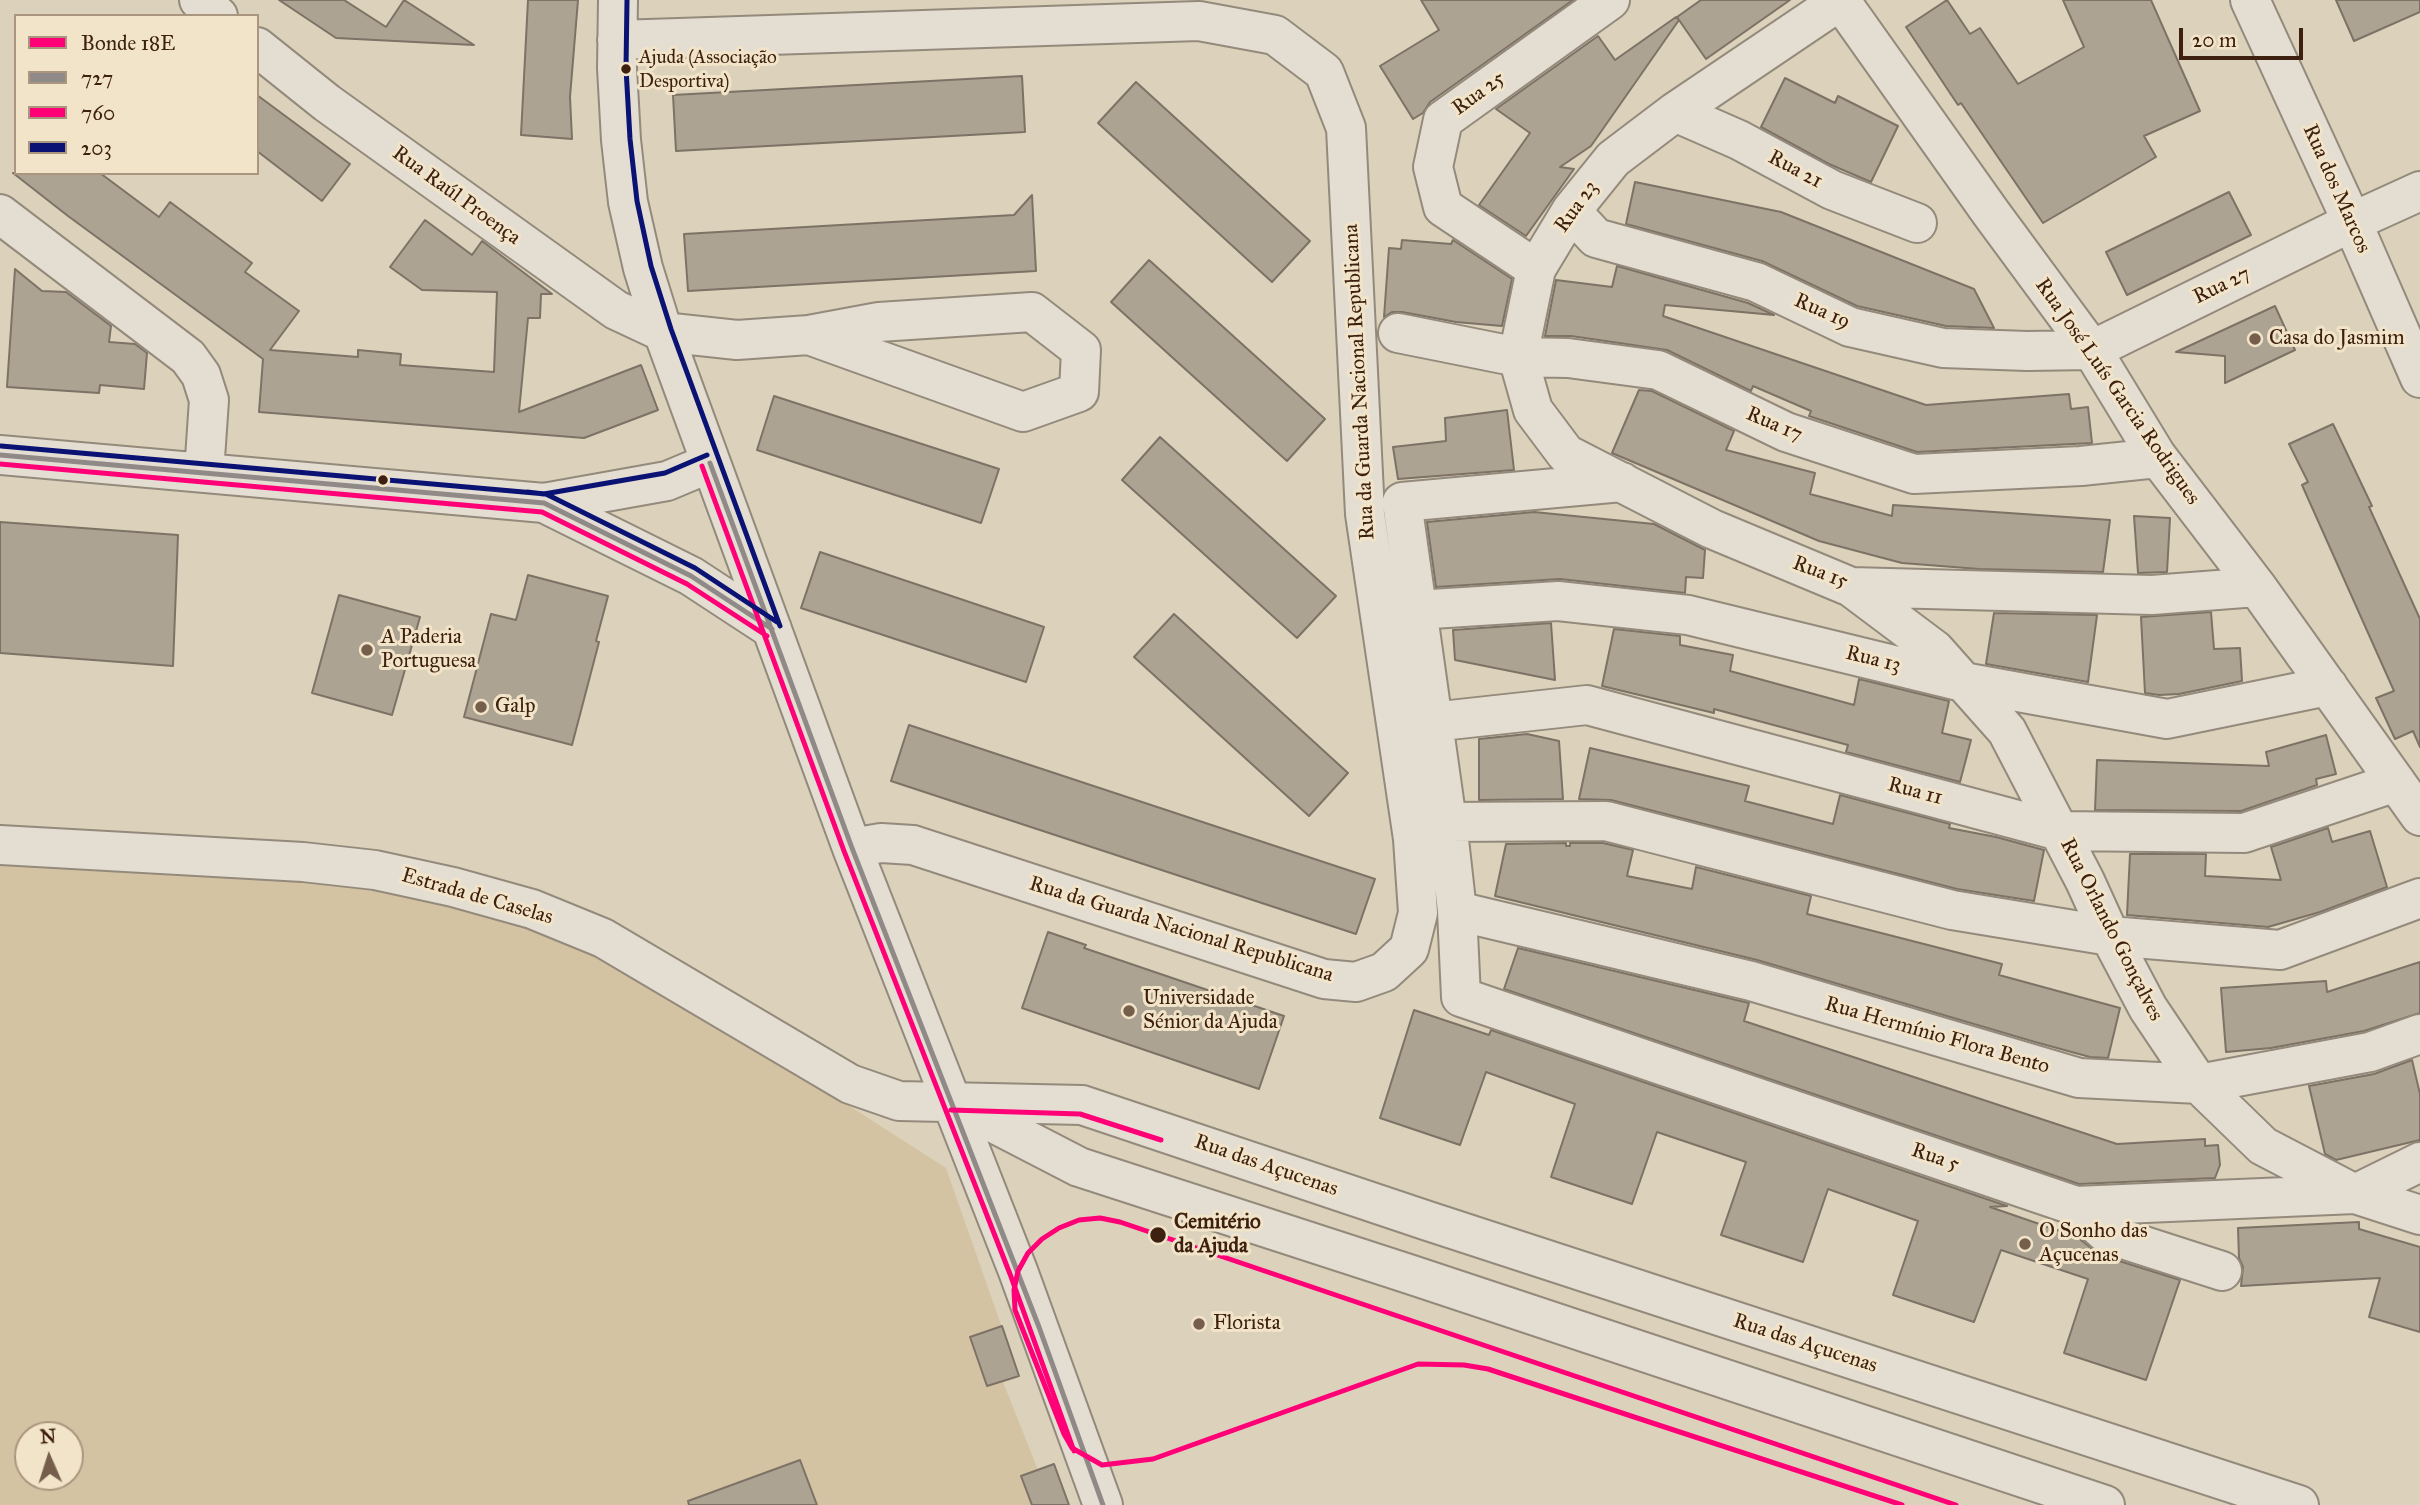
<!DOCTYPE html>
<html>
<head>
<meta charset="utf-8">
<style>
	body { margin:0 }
	#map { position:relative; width:2420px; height:1505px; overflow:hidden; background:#dcd1ba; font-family:"IM FELL Great Primer",serif }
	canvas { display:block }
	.legend { position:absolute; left:14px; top:14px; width:245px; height:161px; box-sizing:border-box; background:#f2e4c8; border:2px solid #aa967e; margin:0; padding:9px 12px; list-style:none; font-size:21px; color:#3e2010 }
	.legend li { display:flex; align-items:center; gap:14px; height:35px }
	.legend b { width:35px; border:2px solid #aa967e }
	.north { position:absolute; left:14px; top:1421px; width:70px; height:70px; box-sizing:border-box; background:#f2e4c8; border:2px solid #aa967e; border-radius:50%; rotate:357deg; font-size:19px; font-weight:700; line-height:28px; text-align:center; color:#3e2010 }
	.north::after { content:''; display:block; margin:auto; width:24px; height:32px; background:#755e4c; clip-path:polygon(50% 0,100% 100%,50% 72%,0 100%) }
	.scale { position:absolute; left:2179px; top:28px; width:124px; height:32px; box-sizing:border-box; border:4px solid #3e2010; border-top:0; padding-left:9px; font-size:21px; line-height:24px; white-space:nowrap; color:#3e2010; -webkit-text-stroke:5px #f2e4c8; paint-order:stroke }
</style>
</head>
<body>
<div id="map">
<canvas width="2420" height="1505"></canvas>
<ul class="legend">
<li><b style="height:9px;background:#f07"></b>Bonde 18E</li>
<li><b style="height:9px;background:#8f8a87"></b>727</li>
<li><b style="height:9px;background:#f07"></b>760</li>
<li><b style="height:9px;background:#0a1274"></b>203</li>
</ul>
<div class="north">N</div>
<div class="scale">20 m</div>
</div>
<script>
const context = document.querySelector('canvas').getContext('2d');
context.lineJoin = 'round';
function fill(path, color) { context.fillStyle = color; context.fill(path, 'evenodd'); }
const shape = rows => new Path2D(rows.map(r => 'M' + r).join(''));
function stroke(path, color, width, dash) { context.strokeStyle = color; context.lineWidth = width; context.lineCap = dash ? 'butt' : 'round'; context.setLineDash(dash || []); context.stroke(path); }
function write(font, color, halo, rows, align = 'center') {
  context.font = font + ' "IM FELL Great Primer",serif'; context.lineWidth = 6; context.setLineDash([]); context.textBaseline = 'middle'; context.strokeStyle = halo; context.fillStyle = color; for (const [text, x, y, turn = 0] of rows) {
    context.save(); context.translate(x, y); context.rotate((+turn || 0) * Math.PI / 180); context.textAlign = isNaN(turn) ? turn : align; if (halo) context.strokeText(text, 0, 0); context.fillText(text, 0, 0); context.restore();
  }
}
const green = shape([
	[0,860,397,882,613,954,946,1168,1019,1376,1003,1382,1038,1470,1054,1464,1069,1505,0,1505],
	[28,1435,70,1435,70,1477,28,1477]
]);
const building = shape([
	[279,0,344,0,386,27,404,0,474,45,336,38,279,0],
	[528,0,578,0,570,97,572,139,521,135,528,0],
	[1421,0,1573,0,1430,102,1423,113,1413,119,1380,66,1439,30,1421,0],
	[1701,0,1790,0,1706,59,1679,20,1591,146,1560,167,1574,169,1526,236,1479,205,1530,133,1496,109,1598,36,1615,60,1676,17,1679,20,1677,17,1701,0],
	[1947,0,1970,34,1980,28,2018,84,2084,47,2063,0,2151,0,2200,111,2144,136,2156,157,2043,223,1961,103,1958,105,1906,27,1947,0],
	[2336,0,2420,0,2420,12,2354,41,2336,0],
	[1022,76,1025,132,676,151,673,95,1022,76],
	[1785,78,1835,103,1838,96,1898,126,1871,182,1829,164,1761,127,1785,78],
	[1136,82,1310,241,1272,282,1098,123,1136,82],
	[257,95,350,164,322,201,257,151,257,95],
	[13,173,100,173,159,217,170,202,252,263,245,272,299,311,270,350,358,357,358,350,401,354,400,365,494,372,497,292,422,290,390,267,425,220,472,255,482,241,552,294,541,294,540,318,528,318,519,412,641,365,658,410,584,438,259,412,263,359,68,216,13,173],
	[1635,182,1781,212,1974,289,1994,328,1946,326,1857,306,1762,261,1626,224,1635,182],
	[2229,192,2251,235,2127,295,2106,252,2229,192],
	[1032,195,1036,271,688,291,684,234,1014,215,1032,195],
	[1402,240,1451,244,1453,240,1512,279,1502,326,1456,322,1402,312,1392,312,1384,317,1389,248,1401,249,1402,240],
	[1149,260,1325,419,1287,461,1111,302,1149,260],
	[1617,266,1748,303,1774,315,1665,305,1663,316,1926,405,2069,394,2071,409,2088,407,2092,443,1917,452,1809,416,1811,411,1753,386,1751,391,1667,350,1571,336,1545,336,1556,280,1612,287,1617,266],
	[15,269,42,291,66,292,111,326,109,342,135,344,147,353,144,389,100,385,99,393,7,387,15,269],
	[2275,306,2295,350,2225,383,2225,356,2176,352,2275,306],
	[1639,390,1652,391,1734,431,1726,450,1815,473,1810,494,1892,516,1893,505,2110,520,2103,572,1979,569,1902,563,1819,541,1612,453,1639,390],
	[774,396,999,469,981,523,757,450,774,396],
	[1507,410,1514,470,1398,479,1393,447,1446,441,1445,418,1507,410],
	[2333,424,2372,506,2369,507,2420,619,2420,747,2413,731,2395,739,2376,698,2394,691,2302,485,2308,482,2289,444,2333,424],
	[1160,437,1336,596,1297,638,1122,480,1160,437],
	[1534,512,1654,524,1705,550,1703,578,1686,577,1685,593,1560,579,1436,587,1427,522,1534,512],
	[2134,516,2170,518,2167,572,2138,573,2134,516],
	[0,522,178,535,173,666,0,653,0,522],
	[820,552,1044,627,1026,682,801,608,820,552],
	[528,575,608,596,596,641,599,642,572,745,464,717,491,614,516,620,528,575],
	[339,595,420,617,392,715,312,693,339,595],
	[2211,612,2214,649,2240,648,2242,681,2179,694,2159,695,2145,693,2141,617,2211,612],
	[1994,613,2097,615,2088,682,1986,664,1994,613],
	[1174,614,1348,773,1309,816,1134,657,1174,614],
	[1551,623,1555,680,1455,660,1453,630,1551,623],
	[1614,629,1680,636,1680,645,1733,655,1730,671,1854,705,1859,679,1949,701,1942,733,1971,740,1960,782,1846,752,1848,745,1714,709,1714,713,1602,686,1614,629],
	[909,725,1375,879,1356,934,891,781,909,725],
	[1527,734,1559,741,1563,799,1479,800,1479,739,1527,734],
	[2326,735,2336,774,2316,779,2317,785,2241,811,2095,810,2097,760,2269,766,2266,752,2326,735],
	[1590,748,1749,786,1745,801,1833,824,1840,795,1950,824,1949,828,1996,837,2044,850,2034,901,1957,889,1611,800,1579,799,1590,748],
	[2328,828,2332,842,2370,831,2387,887,2320,912,2268,927,2127,915,2130,854,2206,854,2205,876,2281,880,2271,847,2328,828],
	[1566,843,1566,846,1570,846,1570,843,1603,843,1633,850,1627,876,1692,889,1696,867,1811,896,1807,914,2002,964,1999,975,2120,1008,2108,1058,2090,1057,2035,1042,1757,960,1495,896,1506,844,1566,843],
	[1048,932,1086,945,1084,948,1284,1016,1259,1089,1022,1008,1048,932],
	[1518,948,1749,1003,1744,1021,2117,1144,2205,1139,2205,1146,2218,1145,2220,1165,2215,1178,2079,1184,1504,989,1518,948],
	[2420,962,2420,1013,2364,1031,2271,1048,2226,1052,2221,988,2326,981,2327,992,2420,962],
	[1414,1010,1489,1035,1491,1030,2007,1206,1990,1207,2077,1237,2100,1255,2180,1280,2146,1380,2064,1353,2088,1279,2001,1250,1974,1322,1893,1295,1918,1221,1828,1189,1803,1262,1721,1235,1746,1162,1657,1132,1632,1204,1551,1177,1575,1104,1486,1072,1460,1145,1380,1118,1414,1010],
	[2412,1060,2420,1094,2420,1140,2336,1160,2325,1154,2309,1086,2374,1074,2412,1060],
	[2359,1222,2359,1229,2420,1247,2420,1332,2369,1317,2380,1278,2241,1286,2243,1267,2239,1258,2238,1228,2359,1222],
	[1002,1326,1019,1376,987,1386,970,1337,1002,1326],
	[800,1460,817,1505,689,1505,688,1501,800,1460],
	[1054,1464,1069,1505,1032,1505,1021,1476,1054,1464]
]);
const minor = shape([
	[199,0,218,16],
	[618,0,617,68,621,140,628,202,643,268,663,332,852,848,1018,1271,1103,1505],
	[1840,0,1991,213,2092,350,2156,455,2257,587,2420,816],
	[1841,0,1675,112,1613,159,1571,211,1536,269,1518,357,1533,410,1566,454,1712,529,1851,587,2152,595,2257,587],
	[2250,0,2352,222,2420,378],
	[617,40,1199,21,1275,35,1324,72,1346,128,1365,514,1413,839,1418,913,1409,949,1384,972,1356,982,1324,979,913,845,881,843,852,848],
	[257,47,327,103,616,310,663,332,737,340,809,335,1023,412,1079,392,1081,350,1032,312,879,322,809,335],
	[1675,112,1739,140,1832,190,1917,223],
	[1571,211,1596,238,1756,282,1850,327,1943,348,2027,351,2092,350,2352,222,2420,191],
	[0,214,188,357,201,375,209,400,204,473],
	[1536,269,1443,207,1433,167,1443,120,1610,0],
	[1398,333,1518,357,1568,358,1658,370,1786,432,1914,474,2081,466,2148,459,2156,455],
	[0,455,544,503,667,481,710,463],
	[1622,482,1402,502,1447,822,1457,911,1461,997,2076,1206,2355,1194,2420,1162],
	[544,503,691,576,772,629],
	[1851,587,1935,650,2007,731,2085,881,2110,936,2148,1008,2199,1084,2263,1146,2355,1194,2420,1215],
	[1416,610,1558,601,1688,615,1963,682,2167,719,2328,686],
	[1432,722,1587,705,2059,831,2244,833,2396,782],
	[1447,822,1606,821,1952,910,2110,936,2280,950,2420,898],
	[0,845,303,862,375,870,453,887,532,909,603,938,850,1084,899,1101,1082,1105,1428,1221,2299,1505],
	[1457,911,1751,981,2079,1078,2199,1084,2370,1052,2420,1034],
	[959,1105,1079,1167,1412,1275,2105,1505],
	[2076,1206,2107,1234,2222,1271]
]);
const bus1 = shape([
	[0,455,544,503,691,576,772,629],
	[710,463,852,848,1039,1327,1103,1505]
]);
const bus2 = shape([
	[0,464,542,512,687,584,767,636],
	[702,466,844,851,1010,1274,1074,1451],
	[951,1110,1080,1114,1161,1140]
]);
const bus3 = shape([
	[627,0,626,68,630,139,637,201,651,266,671,329,780,626],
	[1,446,546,494,695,568,777,622],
	[527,492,544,494,665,473,707,455]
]);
const tram1 = shape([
	[1902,1505,1488,1369,1464,1365,1418,1364,1153,1459,1102,1465,1072,1448,1064,1434,1015,1310,1014,1290,1018,1271,1028,1253,1042,1239,1059,1228,1079,1220,1100,1218,1120,1222,1956,1505]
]);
const markers = [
	[626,69,6,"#3e2010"],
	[2255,339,7,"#755e4c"],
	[383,480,6,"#3e2010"],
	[367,650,7,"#755e4c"],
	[481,707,7,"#755e4c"],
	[1129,1011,7,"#755e4c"],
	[1158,1235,9,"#3e2010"],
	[2025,1244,7,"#755e4c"],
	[1199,1324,7,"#755e4c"]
];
const busNames = [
	["Ajuda (Associação",639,58],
	["Desportiva)",639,82]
];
const streetNames = [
	["Rua 25",1479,94,-36],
	["Rua 21",1795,170,28],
	["Rua dos Marcos",2336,189,66],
	["Rua Raúl Proença",456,196,36],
	["Rua 23",1577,207,-54],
	["Rua 27",2222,286,-26],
	["Rua 19",1822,312,24],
	["Rua da Guarda Nacional Republicana",1360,382,-93],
	["Rua José Luís Garcia Rodrigues",2117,392,55],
	["Rua 17",1774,425,23],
	["Rua 15",1820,573,21],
	["Rua 13",1873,660,14],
	["Rua 11",1915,792,15],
	["Estrada de Caselas",477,897,16],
	["Rua da Guarda Nacional Republicana",1181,930,17],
	["Rua Orlando Gonçalves",2111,930,63],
	["Rua Hermínio Flora Bento",1937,1036,16],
	["Rua 5",1935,1158,19],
	["Rua das Açucenas",1266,1166,19],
	["Rua das Açucenas",1805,1344,18]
];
const poiNames = [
	["Casa do Jasmim",2269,339],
	["A Paderia",381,638],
	["Portuguesa",381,662],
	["Galp",495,707],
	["Universidade",1143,999],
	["Sénior da Ajuda",1143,1023],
	["O Sonho das",2039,1232],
	["Açucenas",2039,1256],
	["Florista",1213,1324]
];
const stopNames = [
	["Cemitério",1174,1223],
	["da Ajuda",1174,1247]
];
fill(green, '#d4c3a3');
fill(building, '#ada393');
stroke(building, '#7d7265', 2);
stroke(minor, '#948a7b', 42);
stroke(minor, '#e3ddd2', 38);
stroke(bus1, '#8f8a87', 5);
stroke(bus2, '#f07', 5);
stroke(bus3, '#0a1274', 5);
stroke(tram1, '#f07', 5);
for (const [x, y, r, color] of markers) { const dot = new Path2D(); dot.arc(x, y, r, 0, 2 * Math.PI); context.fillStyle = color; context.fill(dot); stroke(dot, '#f2e4c8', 2.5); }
write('19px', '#3e2010', '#f2e4c8', busNames, 'left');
write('21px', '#3e2010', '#f2e4c8', streetNames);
write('21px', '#3e2010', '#f2e4c8', poiNames, 'left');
write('bold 21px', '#3e2010', '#f2e4c8', stopNames, 'left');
</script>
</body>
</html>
